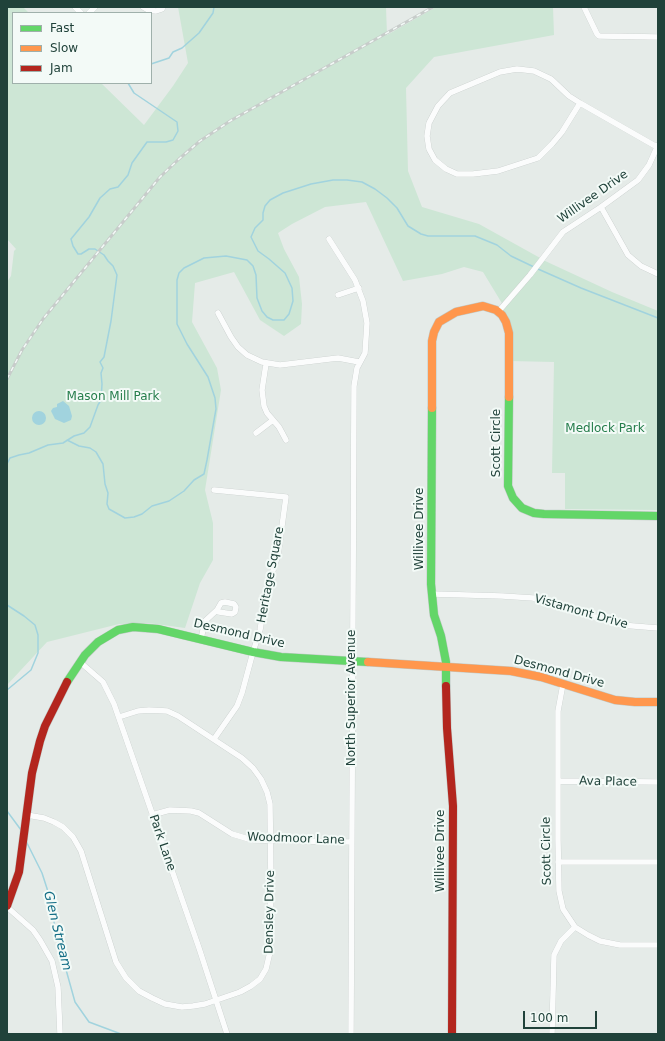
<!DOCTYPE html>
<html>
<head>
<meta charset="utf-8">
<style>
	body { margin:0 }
	#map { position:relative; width:665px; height:1041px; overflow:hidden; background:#e5ebe8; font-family:"DejaVu Sans",sans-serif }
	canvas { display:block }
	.frame { position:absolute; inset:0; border:8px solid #20423a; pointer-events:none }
	.legend { position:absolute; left:12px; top:12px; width:140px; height:72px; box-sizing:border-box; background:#f3faf7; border:1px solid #9fb0ab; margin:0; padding:5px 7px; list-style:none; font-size:12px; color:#20423a }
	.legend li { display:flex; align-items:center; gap:8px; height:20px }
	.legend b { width:20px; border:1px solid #9fb0ab }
	.scale { position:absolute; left:523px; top:1011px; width:74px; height:18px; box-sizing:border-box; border:2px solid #20423a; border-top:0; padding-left:5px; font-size:12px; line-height:14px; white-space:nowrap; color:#20423a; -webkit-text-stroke:3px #f3faf7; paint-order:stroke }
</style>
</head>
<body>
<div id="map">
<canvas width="665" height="1041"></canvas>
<div class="frame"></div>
<ul class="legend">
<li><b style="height:5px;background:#63d668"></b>Fast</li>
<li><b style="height:5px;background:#ff974d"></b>Slow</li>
<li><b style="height:5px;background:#b3261e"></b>Jam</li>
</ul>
<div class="scale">100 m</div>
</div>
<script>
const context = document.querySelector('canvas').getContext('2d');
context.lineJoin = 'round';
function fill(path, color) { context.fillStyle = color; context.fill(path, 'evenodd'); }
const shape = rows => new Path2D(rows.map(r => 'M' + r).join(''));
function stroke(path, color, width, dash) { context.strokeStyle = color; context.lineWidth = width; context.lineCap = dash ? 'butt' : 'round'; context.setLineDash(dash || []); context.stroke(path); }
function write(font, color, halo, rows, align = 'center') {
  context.font = font + ' "DejaVu Sans",sans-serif'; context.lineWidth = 4; context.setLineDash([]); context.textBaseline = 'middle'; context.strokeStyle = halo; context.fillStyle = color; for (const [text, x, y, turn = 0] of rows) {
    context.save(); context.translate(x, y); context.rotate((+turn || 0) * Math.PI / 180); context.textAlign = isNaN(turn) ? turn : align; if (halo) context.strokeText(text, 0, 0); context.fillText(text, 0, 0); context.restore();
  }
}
const green = shape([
	[7,7,23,7,29,13,13,13,13,83,101,83,144,125,173,86,188,63,178,7,386,7,387,35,436,7,553,7,554,35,434,57,406,88,408,171,422,207,479,224,542,259,503,305,483,272,464,267,442,274,403,281,366,202,325,207,292,224,278,233,284,249,299,277,302,304,301,324,284,336,260,320,234,272,195,283,192,322,217,368,221,390,205,490,213,523,213,560,200,583,185,628,148,623,119,624,47,642,7,685,7,282,11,276,14,251,16,249,7,239],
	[543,260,612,292,658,311,658,510,565,509,565,473,552,473,554,362,509,361,508,328,498,312]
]);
const water = shape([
	[63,401,69,406,72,416,71,420,64,423,55,419,51,411,53,408,57,407,57,404],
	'32 418a7 7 0 1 1 14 0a7 7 0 1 1-14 0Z'
]);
const stream = shape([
	[151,64,169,58,173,52,182,48,199,33,213,13,214,7],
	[538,269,581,288,658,318],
	[67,440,79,446,90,448,96,452,103,464,105,484,108,493,107,504,109,509,125,518,134,517,142,514,152,506,169,501,184,491,194,480,204,474,207,460,216,409,215,398,208,377,187,344,177,324,177,280,179,273,184,268,204,258,226,256,247,260,253,266,256,275,257,298,262,311,267,317,273,320,284,320,289,314,293,301,292,288,285,273,269,259,258,251,251,237,255,228,263,220,263,213,265,206,270,200,283,193,311,184,333,180,347,180,362,182,375,189,387,198,397,208,408,226,421,234,428,236,475,236,497,245,511,256,534,267],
	[7,464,10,458,19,455,29,453,48,445,63,443,74,436,84,433,90,427,98,405,101,400,102,384,101,373,103,368,100,362,104,357,111,321,117,275,113,266,108,261,104,255,95,249,89,249,81,254,78,254,73,246,71,239,89,217,100,198,110,189,118,187,128,175,132,163,147,142,166,142,173,140,178,131,177,122,134,93,128,83],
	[7,605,24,616,35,625,38,635,38,653,31,670,7,690],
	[7,811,21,830],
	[26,841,42,873,52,904,55,930,75,1002,89,1022,121,1034]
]);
const street = shape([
	[75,7,81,13],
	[143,7,148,10,156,11,162,9,163,7],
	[584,7,597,34,599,36,658,37],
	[89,13,95,7],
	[517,69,534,71,551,79,569,96,580,103,562,132,552,144,538,158,498,171,473,174,457,174,446,169,435,160,429,149,427,136,429,123,438,106,450,93,500,72,517,69],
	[580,103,657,147],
	[601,207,628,255,641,266,658,274],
	[329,239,355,280,363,301,367,323,365,353,357,368,354,386,351,1034],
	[338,295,359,288],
	[498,312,530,275,563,232,601,207,638,180,649,165,658,145],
	[218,313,231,337,238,347,247,355,262,362,280,365,338,358,359,362],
	[266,364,262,390,264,406,267,413,279,427,286,440],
	[256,433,273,420],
	[214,490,286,497,278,555,267,589,260,630,253,652,242,693,237,706,214,739],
	[432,594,502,596,533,598,621,625,658,628],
	[201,639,205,621,217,610,221,603,225,602,234,604,236,607,235,612,232,614,219,612,217,610],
	[80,662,103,682,114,704,199,948,227,1034],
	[563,684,558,711,558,840,559,891,563,909,575,927,588,935,600,941,620,945,658,945],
	[559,781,658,782],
	[27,815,44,818,54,822,63,827,73,837,81,851,116,962,126,978,139,991,152,998,165,1004,182,1007,193,1006,205,1004,240,992,251,986,260,979,266,969,270,952,271,884,270,804,267,792,261,779,253,768,242,758,178,716,167,711,149,710,138,711,119,717],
	[152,815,170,810,191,811,199,813,232,834,252,840,351,842],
	[558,862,658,862],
	[7,907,33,930,40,940,52,961,58,987,60,1034],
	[552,1034,554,955,561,941,575,927]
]);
const fast = shape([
	[509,397,508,486,513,498,522,508,534,513,544,514,658,516],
	[432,408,431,584,434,615,441,636,446,662,446,686],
	[67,682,85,655,98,642,118,630,133,627,158,629,253,652,281,657,368,662]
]);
const slow = shape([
	[432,408,432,341,434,332,439,322,456,312,483,306,496,310,502,315,506,322,509,333,509,397],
	[368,662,511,671,541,677,615,700,635,702,658,702]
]);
const jam = shape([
	[446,686,447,728,453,806,452,1034],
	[7,906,19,872,32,773,40,741,45,726,67,682]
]);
const rail = shape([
	[7,379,22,350,43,319,160,177,179,159,200,141,230,121,433,7]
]);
const streetNames = [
	["Willivee Drive",593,197,-35],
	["Scott Circle",497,443,-90],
	["Willivee Drive",420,529,-90],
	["Heritage Square",271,575,-79],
	["Vistamont Drive",581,612,16],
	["Desmond Drive",239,634,13],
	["Desmond Drive",559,672,15],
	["North Superior Avenue",352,698,-90],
	["Ava Place",608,782,1],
	["Woodmoor Lane",296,839,2],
	["Park Lane",162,843,71],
	["Willivee Drive",441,851,-90],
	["Scott Circle",547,851,-91],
	["Densley Drive",270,912,-89]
];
const parkNames = [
	["Mason Mill Park",113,397],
	["Medlock Park",605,429]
];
const waterNames = [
	["Glen Stream",57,931,76]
];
fill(green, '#cde6d5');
fill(water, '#a1d3de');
stroke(stream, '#a1d3de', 1.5);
stroke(street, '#c2c8c6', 6);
stroke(fast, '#c0c9c6', 9);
stroke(slow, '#c0c9c6', 9);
stroke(jam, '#c0c9c6', 9);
stroke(street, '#fbfcfc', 5.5);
stroke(fast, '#63d668', 8);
stroke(slow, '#ff974d', 8);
stroke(jam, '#b3261e', 8);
stroke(rail, '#c7ccca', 3);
stroke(rail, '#f3faf7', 1.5, [4.5]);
write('12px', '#20423a', '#f3faf7', streetNames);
write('12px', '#257d4b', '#f3faf7', parkNames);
write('italic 13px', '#126d85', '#f3faf7', waterNames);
</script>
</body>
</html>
